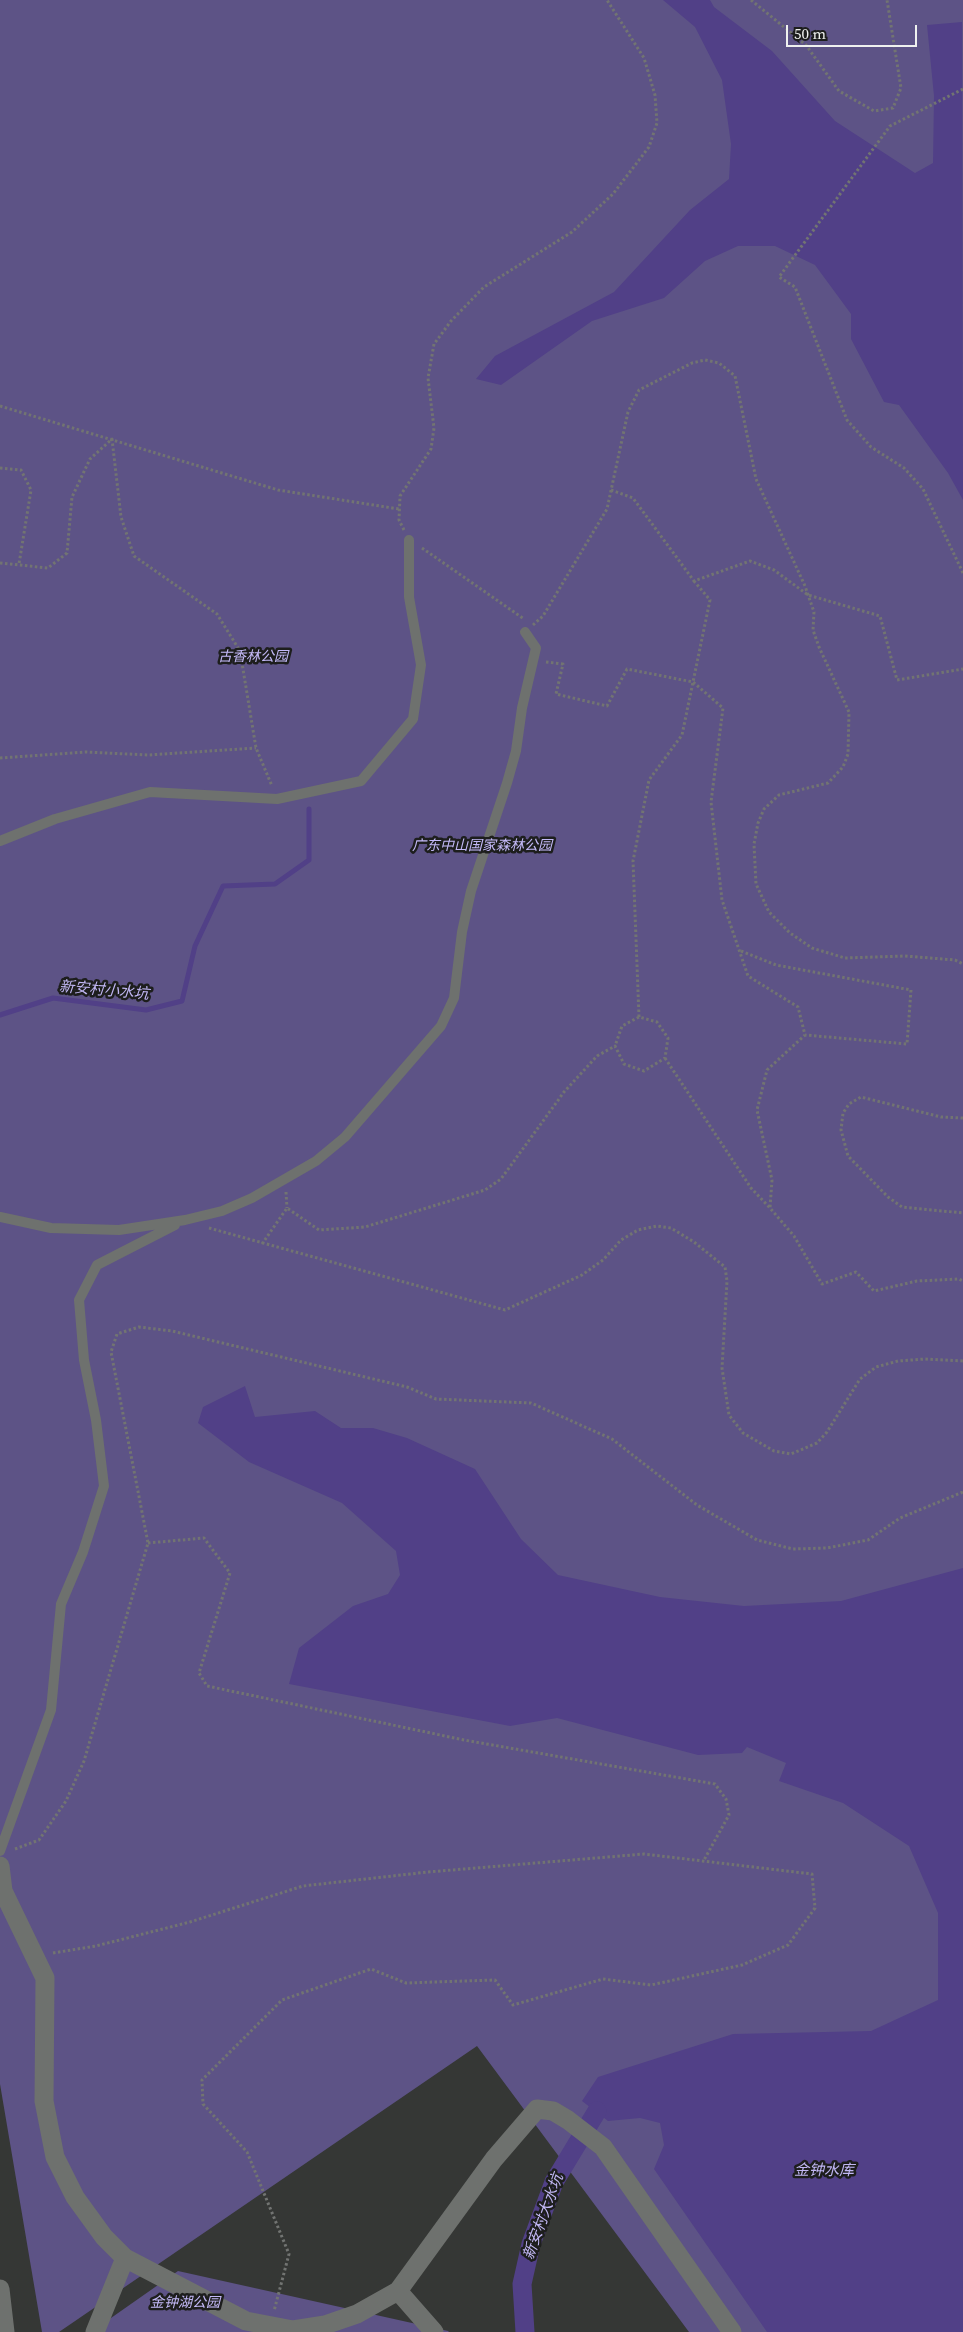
<!DOCTYPE html>
<html>
<head>
<meta charset="utf-8">
<style>
	body { margin:0 }
	#map { position:relative; width:963px; height:2332px; overflow:hidden; background:#353735; font-family:"Source Serif 4",serif }
	canvas { display:block }
	.scale { position:absolute; left:786px; top:25px; width:131px; height:22px; box-sizing:border-box; border:2px solid #eff1ef; border-top:0; padding-left:6px; font-size:15px; line-height:18px; white-space:nowrap; color:#eff1ef; -webkit-text-stroke:4px #1d1e1d; paint-order:stroke }
</style>
</head>
<body>
<div id="map">
<canvas width="963" height="2332"></canvas>
<div class="scale">50 m</div>
</div>
<script>
const context = document.querySelector('canvas').getContext('2d');
context.lineJoin = 'round';
function fill(path, color) { context.fillStyle = color; context.fill(path, 'evenodd'); }
const shape = rows => new Path2D(rows.map(r => 'M' + r).join(''));
function stroke(path, color, width, dash) { context.strokeStyle = color; context.lineWidth = width; context.lineCap = dash ? 'butt' : 'round'; context.setLineDash(dash || []); context.stroke(path); }
function write(font, color, halo, rows, align = 'center') {
  context.font = font + ' "Source Serif 4","Noto Sans SC",serif'; context.lineWidth = 5; context.setLineDash([]); context.textBaseline = 'middle'; context.strokeStyle = halo; context.fillStyle = color; for (const [text, x, y, turn = 0] of rows) {
    context.save(); context.translate(x, y); context.rotate((+turn || 0) * Math.PI / 180); context.textAlign = isNaN(turn) ? turn : align; if (halo) context.strokeText(text, 0, 0); context.fillText(text, 0, 0); context.restore();
  }
}
const green = shape([
	[0,0,963,0,963,2332,689,2332,477,2046,59,2332,42,2332,0,2084],
	[178,2271,448,2331,449,2332,91,2332]
]);
const water = shape([
	[663,0,710,0,714,7,772,51,835,121,915,173,933,163,934,96,927,25,962,22,963,500,948,473,899,405,884,402,851,339,851,314,815,265,775,246,738,246,705,261,664,298,592,321,501,385,476,379,495,356,614,292,690,210,729,179,731,144,722,80,695,27],
	[245,1386,255,1417,315,1411,341,1428,373,1428,407,1438,475,1469,521,1539,558,1575,660,1597,744,1606,841,1601,963,1568,963,2332,767,2332,654,2169,664,2145,660,2123,640,2118,608,2121,582,2101,598,2077,733,2034,871,2031,938,2000,938,1913,909,1846,843,1803,779,1781,786,1763,747,1747,742,1753,698,1755,557,1718,510,1726,289,1684,299,1648,353,1606,388,1594,400,1575,396,1551,342,1503,249,1462,198,1423,203,1407]
]);
const stream = shape([
	[0,1015,53,998,146,1010,182,1001,195,946,223,886,275,884,309,860,309,809]
]);
const canal = shape([
	[525,2332,522,2284,531,2244,554,2182,597,2111]
]);
const path = shape([
	[751,0,806,45,839,91,874,111,893,108,901,88,887,0],
	[963,89,890,126,779,277,795,287,847,420,871,447,904,468,923,489,963,573],
	[0,406,278,490,399,509],
	[0,468,21,470,31,490,19,564],
	[611,490,633,498,694,581,750,561,774,570,808,595,880,616,897,680,963,669],
	[404,530,399,520,400,496,431,449,434,428,428,378,434,344,451,321,484,287,572,232,613,194,649,147,657,123,655,95,644,58,607,0],
	[422,548,524,619],
	[0,563,48,568,67,553,72,497,90,459,112,439,121,517,134,556,217,614,240,651,256,748,272,786],
	[533,625,543,616,607,509,628,412,639,390,692,363,705,360,719,363,735,376,756,479,805,586,814,612,813,630,819,647,849,712,848,754,843,767,828,783,779,795,764,809,758,823,754,844,756,884,769,912,790,933,812,948,845,958,905,956,955,960,963,964],
	[546,662,563,664,556,694,607,706,627,669,693,682,723,708,711,802,722,900,748,976,798,1007,805,1035,767,1070,757,1110,772,1180,770,1208],
	[0,758,86,752,148,755,256,748],
	[741,951,776,965,911,990,907,1044,805,1035],
	[639,1017,633,861,649,780,682,735,710,600,694,581],
	[665,1058,751,1188,770,1208,794,1236,822,1284,856,1272,874,1291,917,1281,959,1279,963,1281],
	[963,1118,941,1117,861,1097,849,1104,843,1113,841,1130,848,1156,888,1197,902,1207,963,1213],
	[286,1192,287,1208],
	[209,1228,505,1310,582,1275,603,1260,621,1240,638,1230,657,1226,671,1228,694,1242,725,1267,727,1281,722,1368,729,1415,743,1433,774,1451,791,1454,817,1443,827,1432,860,1379,876,1367,898,1361,925,1359,963,1361],
	[262,1244,287,1208,319,1230,365,1227,485,1190,501,1179,564,1092,597,1056,615,1046,624,1064,644,1071,665,1058,668,1038,657,1022,639,1017,622,1026,615,1046],
	[148,1543,204,1538,230,1573,199,1673,207,1686,464,1740,715,1784,726,1799,729,1815,704,1860],
	[15,1849,39,1840,66,1801,84,1761,148,1543,111,1352,117,1334,139,1327,172,1331,407,1387,436,1399,531,1403,612,1439,697,1505,757,1540,793,1549,827,1548,868,1540,900,1518,963,1492],
	[53,1953,96,1946,190,1922,303,1886,428,1872,644,1854,812,1874,815,1908,788,1945,742,1965,651,1985,603,1979,513,2005,495,1980,406,1983,371,1969,282,2000,202,2080,203,2104,247,2152,289,2254,274,2311]
]);
const lane = shape([
	[0,841,55,819,150,792,277,799,361,781,413,719,421,665,409,597,409,540],
	[0,1217,51,1228,119,1230,185,1220,222,1211,252,1198,316,1161,345,1137,441,1026,454,998,462,932,471,891,507,783,516,751,522,708,536,648,525,632],
	[0,1851,51,1710,61,1604,83,1552,104,1486,96,1420,84,1360,79,1300,97,1265,175,1225]
]);
const street = shape([
	[0,1866,3,1891,45,1978,44,2101,55,2157,75,2197,104,2237,125,2258,95,2332],
	[125,2258,246,2321,293,2330,325,2325,357,2314,398,2291,494,2159,537,2109,553,2111,568,2120,603,2147,732,2332],
	[0,2289,5,2332],
	[398,2291,434,2332]
]);
const parkNames = [
	["古香林公园",253,657],
	["广东中山国家森林公园",482,846],
	["金钟湖公园",185,2303]
];
const waterNames = [
	["新安村小水坑",104,991,5],
	["金钟水库",824,2171],
	["新安村大水坑",544,2217,-70]
];
fill(green, '#5d5386');
fill(water, '#514087');
stroke(stream, '#514087', 5);
stroke(canal, '#514087', 19);
stroke(path, '#727472', 3, [2.5, 2.5]);
stroke(lane, '#6e716e', 10);
stroke(street, '#6e716e', 19);
write('italic 14px', '#c3b9f7', '#1d1e1d', parkNames);
write('italic 15px', '#c1b7f4', '#1d1e1d', waterNames);
</script>
</body>
</html>
